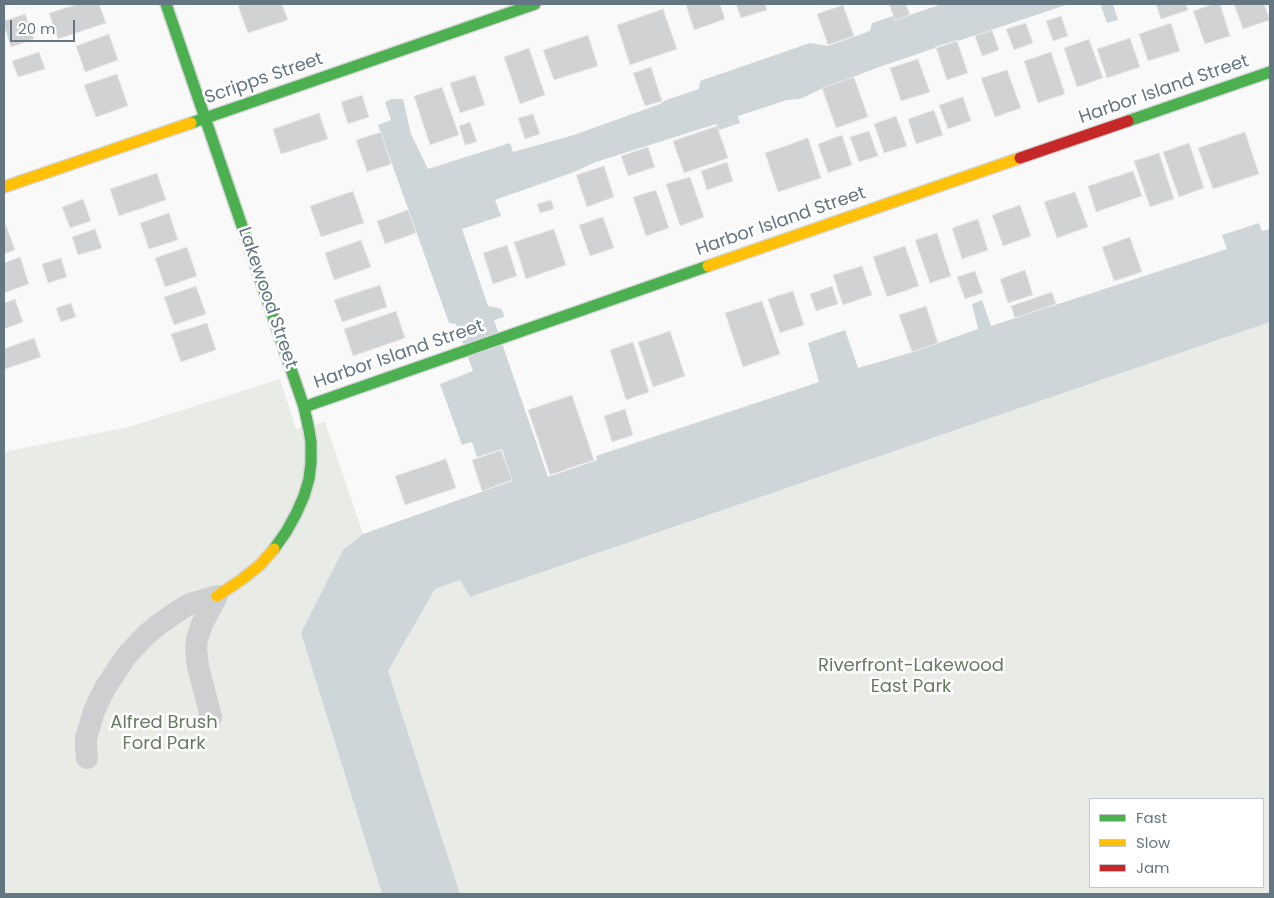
<!DOCTYPE html>
<html>
<head>
<meta charset="utf-8">
<style>
	body { margin:0 }
	#map { position:relative; width:1274px; height:898px; overflow:hidden; background:#f9f9f9; font-family:Poppins,sans-serif }
	canvas { display:block }
	.frame { position:absolute; inset:0; border:5px solid #657683; pointer-events:none }
	.legend { position:absolute; left:1089px; top:798px; width:175px; height:90px; box-sizing:border-box; background:#fff; border:1px solid #c1c8cd; margin:0; padding:6px 9px; list-style:none; font-size:15px; color:#657683 }
	.legend li { display:flex; align-items:center; gap:10px; height:25px }
	.legend b { width:25px; border:1px solid #c1c8cd }
	.scale { position:absolute; left:10px; top:20px; width:65px; height:22px; box-sizing:border-box; border:2px solid #657683; border-top:0; padding-left:6px; font-size:15px; line-height:18px; white-space:nowrap; color:#657683; -webkit-text-stroke:4px #fff; paint-order:stroke }
</style>
</head>
<body>
<div id="map">
<canvas width="1274" height="898"></canvas>
<div class="frame"></div>
<ul class="legend">
<li><b style="height:6px;background:#4caf50"></b>Fast</li>
<li><b style="height:6px;background:#ffc107"></b>Slow</li>
<li><b style="height:6px;background:#c62828"></b>Jam</li>
</ul>
<div class="scale">20 m</div>
</div>
<script>
const context = document.querySelector('canvas').getContext('2d');
context.lineJoin = 'round';
function fill(path, color) { context.fillStyle = color; context.fill(path, 'evenodd'); }
const shape = rows => new Path2D(rows.map(r => 'M' + r).join(''));
function stroke(path, color, width, dash) { context.strokeStyle = color; context.lineWidth = width; context.lineCap = dash ? 'butt' : 'round'; context.setLineDash(dash || []); context.stroke(path); }
function write(font, color, halo, rows, align = 'center') {
  context.font = font + ' Poppins,sans-serif'; context.lineWidth = 5; context.setLineDash([]); context.textBaseline = 'middle'; context.strokeStyle = halo; context.fillStyle = color; for (const [text, x, y, turn = 0] of rows) {
    context.save(); context.translate(x, y); context.rotate((+turn || 0) * Math.PI / 180); context.textAlign = isNaN(turn) ? turn : align; if (halo) context.strokeText(text, 0, 0); context.fillText(text, 0, 0); context.restore();
  }
}
const green = shape([
	[1270,322,1270,894,460,894,388,671,435,589,460,580,471,597],
	[1090,799,1263,799,1263,887,1090,887],
	[280,379,296,429,325,422,363,534,343,551,301,633,382,894,4,894,4,452,129,427]
]);
const water = shape([
	[942,4,1069,4,958,41,957,40,935,47,935,48,882,66,821,89,800,99,787,100,738,116,740,123,719,130,716,124,596,162,574,172,495,200,501,216,462,229,488,306,499,308,503,311,504,317,494,320,548,477,597,460,596,456,819,382,808,343,845,330,858,368,913,352,978,329,972,304,982,300,991,326,1227,249,1222,235,1259,223,1262,231,1270,229,1270,322,470,597,460,580,435,589,388,671,460,894,382,894,301,633,343,550,363,534,512,481,502,449,477,457,472,442,462,445,440,384,473,371,456,324,449,323,378,125,391,120,385,102,392,99,403,99,411,134,428,169,510,143,513,152,574,135,660,104,666,100,699,89,700,81,810,43,828,46,870,31,872,23,893,16,895,20],
	[1100,4,1113,4,1118,20,1107,23]
]);
const building = shape([
	[78,4,99,4,106,23,58,39,49,13,78,4],
	[245,4,282,4,288,20,248,33,238,6,245,4],
	[691,4,720,4,725,19,694,30,686,5,691,4],
	[736,4,765,4,767,10,741,18,736,4],
	[889,4,906,4,910,15,895,20,889,4],
	[1156,4,1186,4,1188,10,1161,19,1156,4],
	[1213,4,1220,4,1230,36,1205,44,1193,11,1213,4],
	[1234,4,1264,4,1270,20,1243,29,1234,4],
	[843,5,854,36,828,45,817,14,843,5],
	[663,9,677,49,630,65,617,25,663,9],
	[25,14,34,39,11,47,4,26,4,21,25,14],
	[1061,16,1068,36,1053,41,1046,21,1061,16],
	[1026,23,1033,43,1014,50,1006,29,1026,23],
	[1171,23,1180,51,1148,61,1139,34,1171,23],
	[992,30,999,50,982,56,975,36,992,30],
	[109,34,118,60,85,72,76,46,109,34],
	[588,35,598,66,554,80,543,50,588,35],
	[1130,38,1140,67,1107,78,1097,49,1130,38],
	[1089,39,1103,78,1077,87,1064,48,1089,39],
	[957,41,968,73,947,80,936,48,957,41],
	[529,48,545,95,520,104,504,57,529,48],
	[39,52,45,69,18,77,12,61,39,52],
	[1051,52,1065,94,1038,103,1024,61,1051,52],
	[918,59,930,92,901,101,890,68,918,59],
	[651,67,662,101,645,106,633,73,651,67],
	[1007,70,1021,108,995,117,981,78,1007,70],
	[117,74,128,106,96,117,84,85,117,74],
	[475,75,485,105,460,113,450,83,475,75],
	[854,77,868,117,836,128,822,88,854,77],
	[442,87,459,135,430,145,414,96,442,87],
	[362,95,369,117,348,124,341,102,362,95],
	[963,97,971,121,948,129,939,105,963,97],
	[934,110,943,135,916,144,908,119,934,110],
	[319,113,328,139,281,154,273,129,319,113],
	[533,114,540,134,525,139,518,118,533,114],
	[896,116,907,146,884,153,874,124,896,116],
	[470,122,477,142,465,145,459,126,470,122],
	[717,126,728,158,684,173,673,141,717,126],
	[869,131,878,156,859,162,850,137,869,131],
	[381,132,391,164,367,172,356,140,381,132],
	[1245,132,1259,174,1213,189,1198,148,1245,132],
	[842,135,852,165,828,173,818,144,842,135],
	[808,138,821,178,778,192,765,153,808,138],
	[1189,143,1204,188,1179,197,1163,152,1189,143],
	[648,147,655,167,628,176,621,156,648,147],
	[1159,153,1174,199,1150,207,1134,161,1159,153],
	[727,162,733,181,707,190,701,171,727,162],
	[604,166,614,197,587,207,576,175,604,166],
	[1133,171,1142,196,1096,212,1088,186,1133,171],
	[157,173,166,200,119,216,110,189,157,173],
	[690,177,704,217,680,226,666,184,690,177],
	[656,190,669,228,646,236,633,197,656,190],
	[353,191,364,223,321,237,310,206,353,191],
	[1075,192,1088,227,1057,238,1044,202,1075,192],
	[83,199,91,221,70,228,62,207,83,199],
	[551,200,554,209,540,213,537,204,551,200],
	[1020,205,1031,236,1003,246,992,215,1020,205],
	[408,210,416,233,385,244,377,221,408,210],
	[169,213,178,240,149,249,140,223,169,213],
	[603,217,614,248,590,256,579,225,603,217],
	[978,219,988,250,962,259,952,228,978,219],
	[6,225,15,250,4,254,4,226,6,225],
	[95,229,102,248,78,255,72,237,95,229],
	[554,229,566,265,526,279,514,242,554,229],
	[937,233,951,276,930,283,915,240,937,233],
	[1130,237,1142,272,1114,281,1102,247,1130,237],
	[361,240,371,267,334,280,325,253,361,240],
	[507,245,517,276,493,284,483,253,507,245],
	[905,246,919,286,887,297,873,257,905,246],
	[187,247,197,276,165,287,155,258,187,247],
	[20,257,29,284,4,293,4,263,20,257],
	[61,258,67,277,48,283,42,264,61,258],
	[862,266,872,295,843,305,833,275,862,266],
	[1025,270,1033,295,1008,303,1000,279,1025,270],
	[975,271,983,293,965,299,957,277,975,271],
	[380,285,387,307,342,322,334,300,380,285],
	[196,286,206,314,174,325,164,297,196,286],
	[832,286,838,304,816,311,810,294,832,286],
	[793,291,804,325,780,333,768,299,793,291],
	[1052,292,1056,304,1015,318,1011,306,1052,292],
	[15,299,23,322,4,329,4,303,15,299],
	[762,301,780,354,743,367,725,313,762,301],
	[71,303,76,317,61,322,56,308,71,303],
	[926,306,938,343,912,352,899,315,926,306],
	[396,311,405,338,353,356,344,329,396,311],
	[207,323,216,350,181,362,171,334,207,323],
	[670,331,685,376,653,387,638,342,670,331],
	[34,338,41,357,5,369,4,349,34,338],
	[633,342,649,392,626,400,610,350,633,342],
	[572,395,594,460,550,475,528,410,572,395],
	[625,409,633,435,612,442,604,416,625,409],
	[501,450,512,480,482,491,472,460,501,450],
	[446,459,456,488,405,505,395,476,446,459]
]);
const street = shape([
	[87,758,86,748,86,738,94,711,105,688,127,655,146,635,158,625,181,609,190,604,217,596,202,624,197,639,196,648,198,667,211,717]
]);
const fast = shape([
	[166,4,304,407,309,430,311,442,311,463,309,479,304,496,296,514,286,532,274,549],
	[1128,121,1270,72],
	[191,123,535,4],
	[304,407,708,266]
]);
const slow = shape([
	[4,187,191,123],
	[708,266,1020,158],
	[217,596,241,580,260,565,274,549]
]);
const jam = shape([
	[1020,158,1128,121]
]);
const streetNames = [
	["Scripps Street",264,79,-19],
	["Harbor Island Street",1164,90,-19],
	["Harbor Island Street",781,222,-19],
	["Lakewood Street",267,298,71],
	["Harbor Island Street",399,355,-19]
];
const parkNames = [
	["Riverfront-Lakewood",911,666],
	["East Park",911,687],
	["Alfred Brush",164,723],
	["Ford Park",164,744]
];
fill(green, '#e8ebe6');
fill(water, '#ced6d9');
fill(building, '#d0d2d3');
stroke(building, '#e8e8e8', 1);
stroke(fast, '#d5d6d7', 14);
stroke(slow, '#d5d6d7', 14);
stroke(jam, '#d5d6d7', 14);
stroke(street, '#cecfd0', 22);
stroke(fast, '#4caf50', 11);
stroke(slow, '#ffc107', 11);
stroke(jam, '#c62828', 11);
write('18px', '#657683', '#fff', streetNames);
write('18px', '#687a64', '#fff', parkNames);
</script>
</body>
</html>
